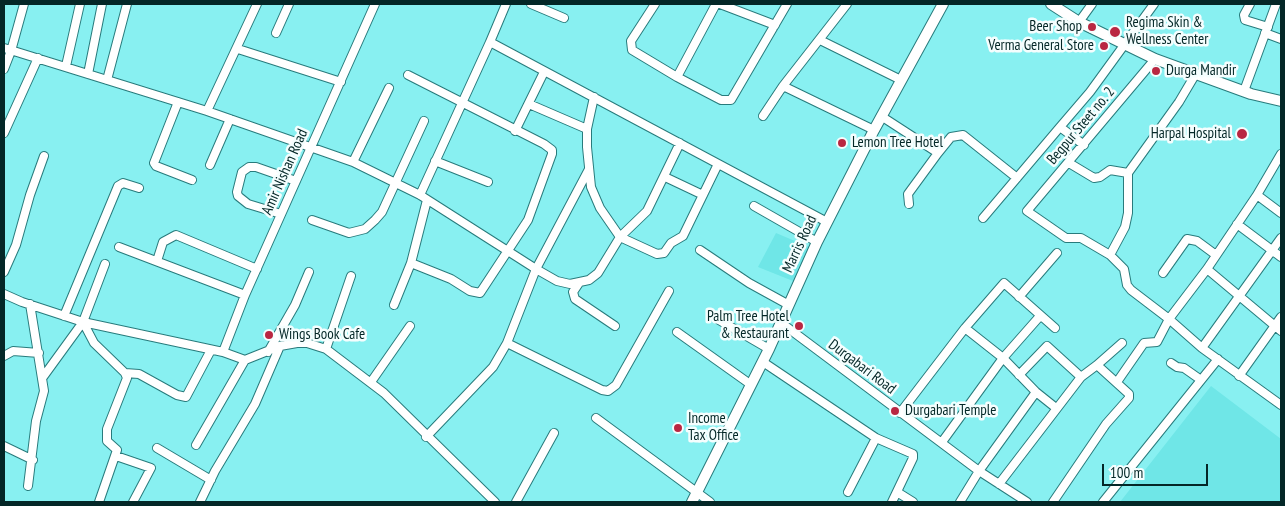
<!DOCTYPE html>
<html>
<head>
<meta charset="utf-8">
<style>
	body { margin:0 }
	#map { position:relative; width:1285px; height:506px; overflow:hidden; background:#88f0f1; font-family:"PT Sans Narrow",sans-serif }
	canvas { display:block }
	.frame { position:absolute; inset:0; border:5px solid #042727; pointer-events:none }
	.scale { position:absolute; left:1102px; top:464px; width:106px; height:22px; box-sizing:border-box; border:2px solid #042727; border-top:0; padding-left:6px; font-size:15px; line-height:18px; white-space:nowrap; color:#042727; -webkit-text-stroke:4px #f5fefe; paint-order:stroke }
</style>
</head>
<body>
<div id="map">
<canvas width="1285" height="506"></canvas>
<div class="frame"></div>
<div class="scale">100 m</div>
</div>
<script>
const context = document.querySelector('canvas').getContext('2d');
context.lineJoin = 'round';
function fill(path, color) { context.fillStyle = color; context.fill(path, 'evenodd'); }
const shape = rows => new Path2D(rows.map(r => 'M' + r).join(''));
function stroke(path, color, width, dash) { context.strokeStyle = color; context.lineWidth = width; context.lineCap = dash ? 'butt' : 'round'; context.setLineDash(dash || []); context.stroke(path); }
function write(font, color, halo, rows, align = 'center') {
  context.font = font + ' "PT Sans Narrow",sans-serif'; context.lineWidth = 5; context.setLineDash([]); context.textBaseline = 'middle'; context.strokeStyle = halo; context.fillStyle = color; for (const [text, x, y, turn = 0] of rows) {
    context.save(); context.translate(x, y); context.rotate((+turn || 0) * Math.PI / 180); context.textAlign = isNaN(turn) ? turn : align; if (halo) context.strokeText(text, 0, 0); context.fillText(text, 0, 0); context.restore();
  }
}
const built = shape([
	[776,233,814,249,798,283,758,267],
	[1211,386,1281,439,1281,502,1120,502]
]);
const minor = shape([
	[531,4,564,18],
	[655,4,631,41,632,50,677,77,716,4],
	[720,4,775,25],
	[1250,4,1244,15,1245,20,1268,27],
	[1079,22,1092,4],
	[276,33,289,4],
	[1265,33,1281,39],
	[820,40,901,80],
	[490,42,506,4],
	[4,48,207,111,353,162,420,195,536,269,557,281,570,284,589,280,598,273,620,237,647,211,680,143],
	[238,49,341,82],
	[1155,59,1027,211,1066,238,1081,238,1110,255,1124,269,1127,285,1131,290,1169,319,1202,348,1281,405],
	[66,66,80,4],
	[4,69,11,51,24,4],
	[88,74,102,4],
	[408,75,544,144,552,150,552,154,528,220,480,293,470,291,451,279,411,263],
	[677,77,721,100,731,100,787,4],
	[107,80,127,4],
	[783,86,847,4],
	[1244,91,1276,4],
	[594,97,587,129,587,147,591,187,600,208,620,237,657,254,664,253,671,243,683,236,718,164],
	[178,102,154,163,156,166,192,180],
	[529,104,587,129],
	[207,111,257,4],
	[763,116,783,86,874,130],
	[881,116,938,153,951,137,963,135,1017,178],
	[1060,127,1090,92,1154,4],
	[515,131,544,72],
	[4,133,38,58],
	[1281,154,1257,195,1281,213],
	[435,161,488,182],
	[353,162,389,88],
	[1069,163,1094,178,1100,177,1110,170,1128,173],
	[210,165,230,119],
	[589,169,536,269,507,343,602,390,608,391,616,385,669,291],
	[665,177,703,195],
	[420,195,490,42,827,222],
	[1257,195,1207,269,1281,331],
	[909,204,908,194,938,153],
	[754,206,817,242],
	[281,214,248,204,238,196,237,192,242,172,249,167,256,167,296,181],
	[983,218,1060,127,1084,145],
	[312,220,349,233,365,229,375,220,382,212,424,121],
	[1237,224,1281,257],
	[119,247,245,295],
	[700,250,749,283,789,305],
	[1110,255,1125,227,1128,213,1128,173,1179,102,1195,75],
	[157,261,163,242,176,235,257,269],
	[4,272,16,245,30,195,44,156],
	[1163,273,1187,239,1197,241,1216,255],
	[579,283,573,292,575,299,615,326],
	[4,294,22,302,83,322,223,352,245,360,280,346,297,343,307,343,326,349,384,393,495,502],
	[1019,297,1057,253],
	[394,305,411,263,427,200],
	[64,316,118,186,123,183,139,188],
	[1040,316,1003,358,1036,392,1056,408],
	[719,320,769,349],
	[83,322,94,343,125,373,127,378,107,429,107,441,117,450,99,502],
	[780,322,979,471,1027,502],
	[677,332,750,384],
	[1202,348,1281,238],
	[326,349,351,276],
	[223,352,245,295,375,4],
	[268,352,295,305,309,272],
	[4,356,13,351,39,353],
	[763,362,876,438,913,454,913,458,892,502],
	[1171,363,1177,367,1184,368,1201,380],
	[1097,365,1122,343],
	[125,373,139,374,177,395,186,397,211,350],
	[1019,375,1047,346,1081,377,1097,365,1129,394,1129,398,1106,424,1053,502],
	[1239,376,1281,317],
	[43,377,83,322,105,264],
	[371,382,410,326],
	[1117,382,1144,343,1157,342,1169,319,1207,269],
	[900,413,965,328,1004,283,1055,328],
	[596,418,710,502],
	[426,437,493,367,507,343],
	[942,442,1003,358,965,328],
	[196,445,245,360],
	[4,446,33,460],
	[157,448,211,480],
	[116,456,151,468,133,502],
	[999,484,1081,377],
	[28,486,36,421,44,391,30,304],
	[848,492,876,438],
	[897,492,913,502],
	[200,502,215,471,255,404,280,346],
	[516,502,554,433],
	[960,502,979,471,1036,392],
	[1103,502,1218,359]
]);
const tertiary = shape([
	[1051,4,1079,22,1155,59,1251,94,1281,101],
	[692,502,769,349,817,242,874,130,943,4]
]);
const markers = [
	[1092,27,5,"#b92742"],
	[1115,32,6,"#b92742"],
	[1104,46,5,"#b92742"],
	[1156,71,5,"#b92742"],
	[1242,134,6,"#b92742"],
	[842,143,5,"#b92742"],
	[799,326,5,"#b92742"],
	[269,335,5,"#b92742"],
	[895,411,5,"#b92742"],
	[678,428,5,"#b92742"]
];
const poiNames = [
	["Regima Skin &",1126,23],
	["Wellness Center",1126,40],
	["Beer Shop",1082,27,"right"],
	["Verma General Store",1094,46,"right"],
	["Durga Mandir",1166,71],
	["Harpal Hospital",1231,134,"right"],
	["Lemon Tree Hotel",852,143],
	["Palm Tree Hotel",789,317,"right"],
	["& Restaurant",789,334,"right"],
	["Wings Book Cafe",279,335],
	["Durgabari Temple",905,411],
	["Income",688,419],
	["Tax Office",688,436]
];
const streetNames = [
	["Begpur Steet no. 2",1081,126,-50],
	["Amir Nishan Road",285,172,-66],
	["Marris Road",800,244,-65],
	["Durgabari Road",862,367,37]
];
fill(built, '#6fe6e7');
stroke(minor, '#287b7c', 10);
stroke(tertiary, '#287b7c', 12);
stroke(minor, '#fff', 8);
stroke(tertiary, '#fff', 10);
for (const [x, y, r, color] of markers) { const dot = new Path2D(); dot.arc(x, y, r, 0, 2 * Math.PI); context.fillStyle = color; context.fill(dot); stroke(dot, '#f5fefe', 2); }
write('15px', '#042727', '#f5fefe', poiNames, 'left');
write('15px', '#042727', '#f5fefe', streetNames);
</script>
</body>
</html>
